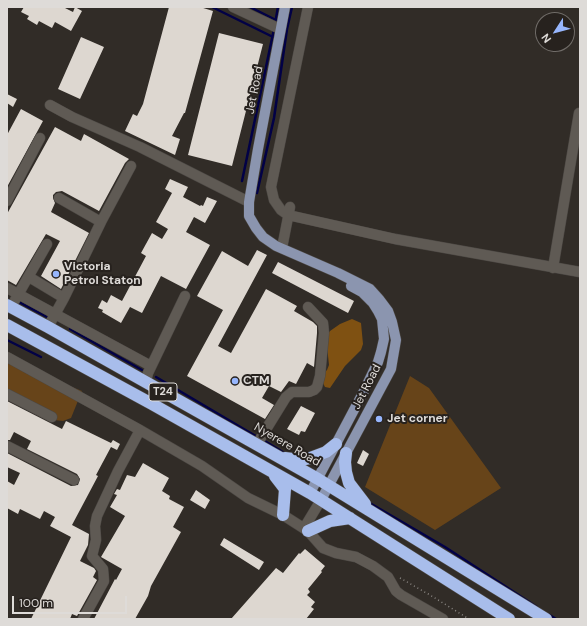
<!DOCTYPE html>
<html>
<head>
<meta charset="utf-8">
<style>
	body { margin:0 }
	#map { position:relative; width:587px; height:626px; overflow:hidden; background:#312c27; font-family:"DM Sans",sans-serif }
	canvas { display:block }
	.frame { position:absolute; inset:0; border:8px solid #dedbd8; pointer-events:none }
	.north { position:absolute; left:535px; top:12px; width:40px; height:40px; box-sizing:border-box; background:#27221e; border:1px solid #706c68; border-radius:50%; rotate:234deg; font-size:11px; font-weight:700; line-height:16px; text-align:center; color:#dedbd8 }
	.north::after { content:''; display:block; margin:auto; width:14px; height:18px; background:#97b6fd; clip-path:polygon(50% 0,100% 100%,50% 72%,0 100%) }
	.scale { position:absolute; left:12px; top:596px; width:115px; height:18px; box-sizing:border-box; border:2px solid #dedbd8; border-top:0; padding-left:5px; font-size:12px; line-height:14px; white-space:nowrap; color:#dedbd8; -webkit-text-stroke:3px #27221e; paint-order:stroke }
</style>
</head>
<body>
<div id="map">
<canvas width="587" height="626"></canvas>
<div class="frame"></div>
<div class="north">N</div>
<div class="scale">100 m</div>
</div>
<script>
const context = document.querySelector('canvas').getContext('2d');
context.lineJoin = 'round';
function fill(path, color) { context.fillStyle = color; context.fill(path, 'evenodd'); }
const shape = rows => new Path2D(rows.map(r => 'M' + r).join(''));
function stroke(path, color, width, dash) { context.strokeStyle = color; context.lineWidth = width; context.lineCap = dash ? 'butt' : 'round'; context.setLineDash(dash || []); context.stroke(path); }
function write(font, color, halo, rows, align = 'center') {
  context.font = font + ' "DM Sans",sans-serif'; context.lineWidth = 4; context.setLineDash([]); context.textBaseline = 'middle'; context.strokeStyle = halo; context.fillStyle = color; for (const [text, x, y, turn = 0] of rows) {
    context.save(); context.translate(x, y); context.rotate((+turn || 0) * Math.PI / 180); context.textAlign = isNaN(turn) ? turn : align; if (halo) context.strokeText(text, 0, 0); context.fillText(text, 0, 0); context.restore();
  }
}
const green = shape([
	[7,361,82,391,71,418,63,421,54,420,7,389],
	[410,376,429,388,501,488,435,530,365,487]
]);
const forest = shape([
	[352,319,361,323,363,344,361,350,345,366,330,388,325,387,322,381,324,373,327,370,329,365,326,337,330,331,340,324]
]);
const stream = shape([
	[212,7,273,37],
	[250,7,276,20],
	[275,24,278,7],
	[242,181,274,29],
	[257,193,274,118,287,29,292,7],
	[19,302,47,317],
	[70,329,142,370],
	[7,340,41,357],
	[156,377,259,438],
	[263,440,286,454],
	[368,502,445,547,537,607],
	[548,614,556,619]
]);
const building = shape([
	[24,7,63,7,73,12,75,7,82,11,71,31,55,22,52,28,39,21,37,25,27,19,29,16,21,12],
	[169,7,200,7,213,11,185,113,184,113,172,136,180,139,175,155,125,131,133,114,137,116,143,104],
	[219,33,263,44,232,166,188,155],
	[81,37,104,47,80,99,58,89],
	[7,94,17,99,13,107,7,103],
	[21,109,43,121,7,187,7,135],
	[55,127,81,141,84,134,129,159,125,163,99,211,62,191,56,192,53,195,53,198,55,203,51,212,89,233,61,289,41,276,60,241,46,234,16,285,7,280,7,214],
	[170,179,188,187,183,197,200,206,201,205,203,206,207,197,217,201,205,223,194,217,186,232,210,245,186,289,161,276,142,313,130,307,121,323,102,312,103,310,98,308,102,300,107,303,111,295,122,301,146,256,141,253,152,233,162,239,168,229,156,222,172,193,165,189],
	[257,250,267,255,218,346,231,353,266,289,297,306,294,311,313,322,317,326,317,333,314,367,307,363,296,384,289,381,281,392,269,386,262,398,274,405,265,419,187,376,223,310,197,296,222,251,248,266],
	[278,262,354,301,348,313,272,273],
	[7,401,62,429,66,421,111,443,113,440,120,444,117,450,111,447,96,475,98,476,89,493,72,525,89,534,88,545,80,561,94,568,96,571,93,577,97,580,77,616,72,614,70,619,31,619,71,537,50,526,55,517,44,511,40,519,20,509,18,514,7,508,7,481,14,485,20,473,7,467,7,453,71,486,78,485,80,479,77,474,27,449,31,441,14,432,10,440,7,440],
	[301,406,315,413,305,432,301,431,299,435,287,429],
	[363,450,369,454,363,466,357,463],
	[143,463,169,478,162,491,170,496,169,499,184,507,173,527,181,532,151,586,148,596,135,619,94,619,115,579,116,580,122,569,101,557,125,516,110,507,117,495,114,494,117,489,120,490,127,475,135,477],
	[196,490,210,500,205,509,190,500],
	[224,538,264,562,259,570,220,545],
	[305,549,325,566,321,571,322,572,308,589,310,592,307,595,315,602,311,607,314,609,306,619,231,619,276,568,283,573,299,553,300,554]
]);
const path = shape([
	[400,578,430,595,469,619]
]);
const minor = shape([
	[233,7,280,29],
	[308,7,271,187,274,200,281,210,288,215,395,239,580,272],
	[50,105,72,117,140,147,249,202],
	[59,198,101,222],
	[7,201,40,138],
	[282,248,290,207],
	[553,268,579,113],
	[29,277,64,298],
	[7,288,151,366],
	[15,300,47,244],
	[48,327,64,298,101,222,131,166],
	[7,357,140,430,202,466,248,498,283,515,308,531,323,548,336,553,356,557,373,566,388,577,396,591,401,595,443,619],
	[146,382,148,373,185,296],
	[7,394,52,417],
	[257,444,286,397,292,392,309,392,314,390,317,387,320,376,324,333,323,323,308,307],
	[7,446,74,480],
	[304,528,321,500],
	[83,619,104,581,103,569,92,556,96,540,95,526,97,516,118,471,140,430]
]);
const major = shape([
	[285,7,258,149,249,202,249,216,256,228,263,237,276,246,338,273,370,289,379,299,388,311,392,322,396,340,391,369,321,500],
	[310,493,364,391,378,362,381,352,384,339,382,319,378,311,373,303,362,292,351,286]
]);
const highway = shape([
	[7,305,48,327,318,479,546,619],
	[7,325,152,404,310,493,509,619],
	[346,453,345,462,346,472,349,483,365,504],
	[285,458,300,460,310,458,326,452,336,444],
	[275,476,285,489,283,515],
	[308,531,330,521,350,518]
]);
const markers = [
	[56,274,4,"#97b6fd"],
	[235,381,4,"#97b6fd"],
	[379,419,4,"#97b6fd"]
];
const shields = [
	[163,392,28]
];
const shieldNames = [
	["T24",163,392]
];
const streetNames = [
	["Jet Road",255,90,-79],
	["Jet Road",367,387,-63],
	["Nyerere Road",287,445,30]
];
const poiNames = [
	["Victoria",64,267],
	["Petrol Staton",64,281],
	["CTM",243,381],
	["Jet corner",387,419]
];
fill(green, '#674419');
fill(forest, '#7f5112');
stroke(stream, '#020146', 2.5);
fill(building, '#ddd7d0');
stroke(minor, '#4c4844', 11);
stroke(major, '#4c4844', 11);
stroke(highway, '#4c4844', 13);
stroke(path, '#8b8783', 1.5, [1, 3]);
stroke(minor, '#5f5a54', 10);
stroke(major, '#8b95af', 10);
stroke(highway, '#a8bdeb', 12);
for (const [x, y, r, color] of markers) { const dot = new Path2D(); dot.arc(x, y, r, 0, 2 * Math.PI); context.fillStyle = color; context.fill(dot); stroke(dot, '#27221e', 1.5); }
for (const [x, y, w] of shields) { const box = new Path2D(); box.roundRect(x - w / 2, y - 9, w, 18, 3); context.fillStyle = '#27221e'; context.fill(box); stroke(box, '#dedbd8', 1); }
write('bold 11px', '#dedbd8', null, shieldNames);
write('12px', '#dedbd8', '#27221e', streetNames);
write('bold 12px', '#dedbd8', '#27221e', poiNames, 'left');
</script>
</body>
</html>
